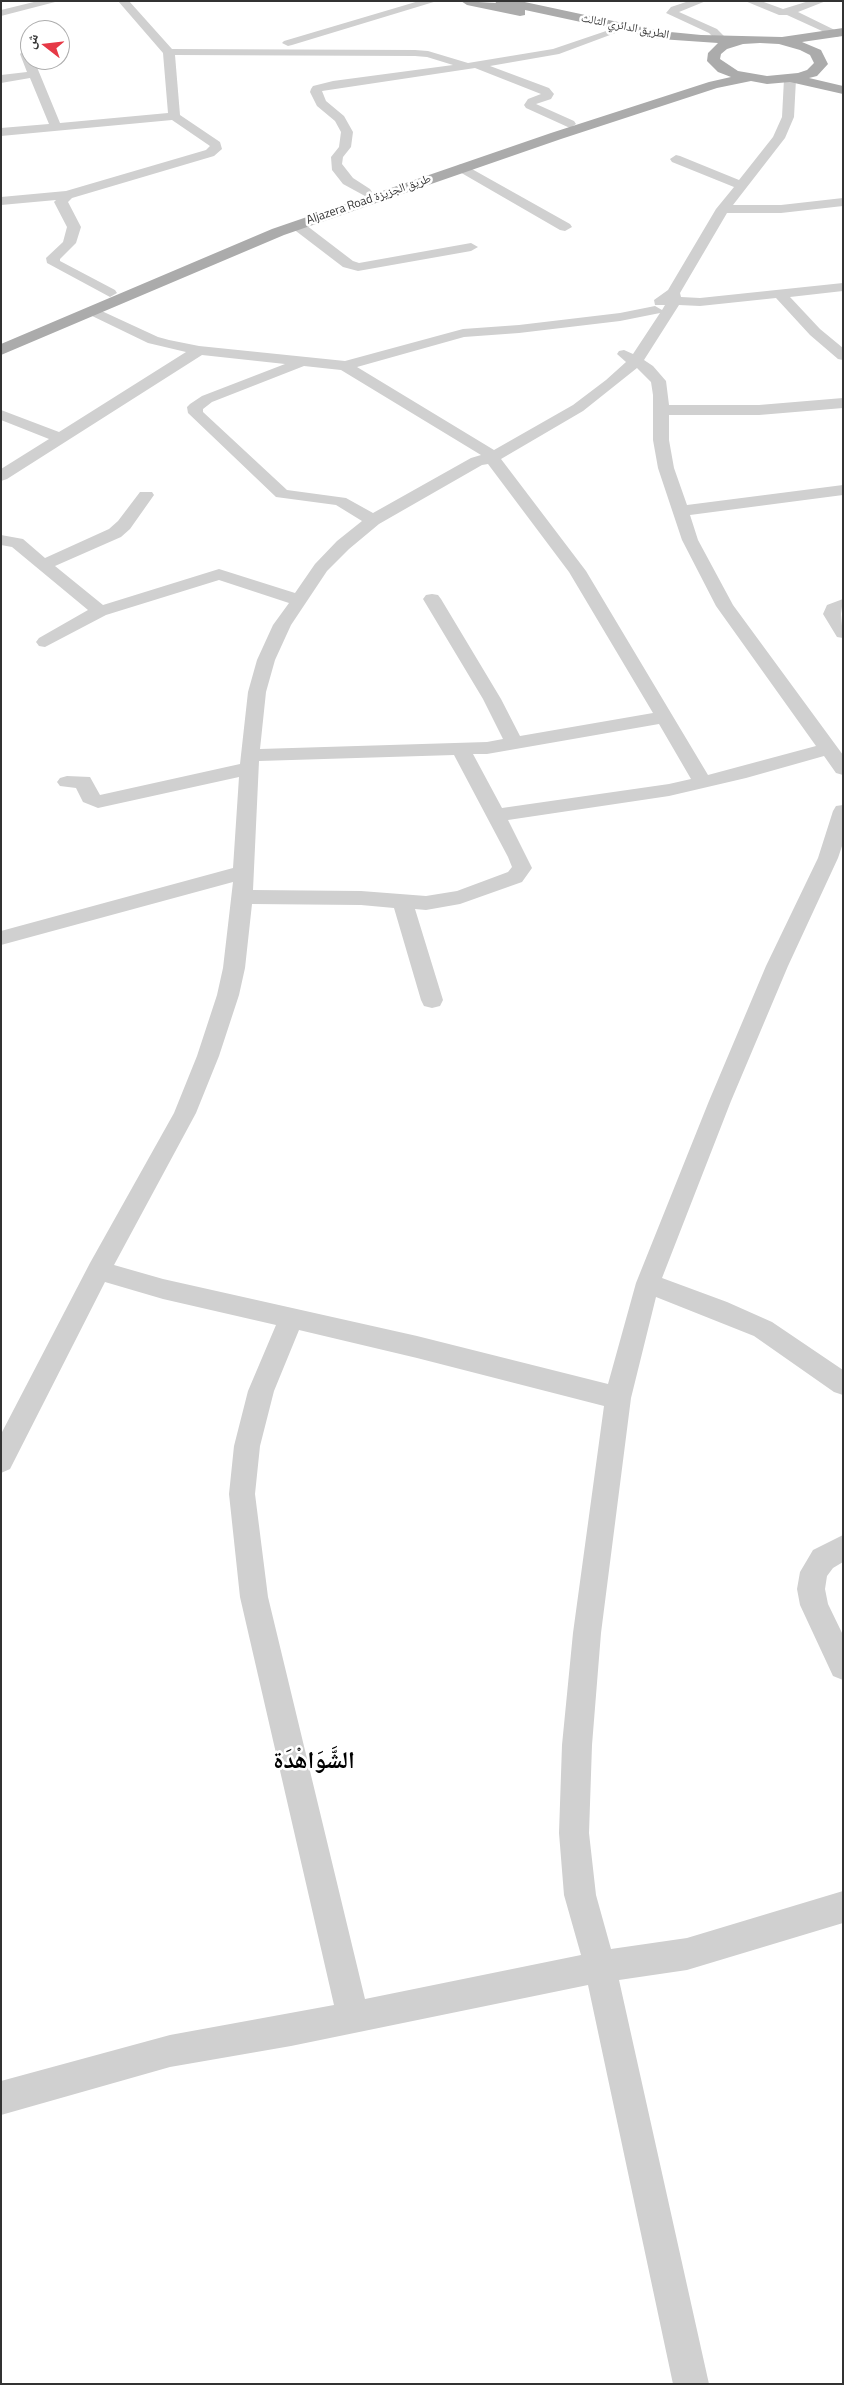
<!DOCTYPE html>
<html>
<head>
<meta charset="utf-8">
<style>
	body { margin:0 }
	#map { position:relative; width:844px; height:2385px; overflow:hidden; background:#fff; font-family:"Titillium Web","Noto Naskh Arabic",sans-serif }
	canvas { display:block }
	.frame { position:absolute; inset:0; border:2px solid #333; pointer-events:none }
	.north { position:absolute; left:20px; top:20px; width:50px; height:50px; box-sizing:border-box; background:#fff; border:1px solid #adadad; border-radius:50%; rotate:286deg; font-size:14px; font-weight:700; line-height:20px; text-align:center; color:#333 }
	.north::after { content:''; display:block; margin:auto; width:18px; height:22px; background:#e63946; clip-path:polygon(50% 0,100% 100%,50% 72%,0 100%) }
</style>
</head>
<body>
<div id="map">
<canvas width="844" height="2385"></canvas>
<div class="frame"></div>
<div class="north">ش</div>
</div>
<script>
const context = document.querySelector('canvas').getContext('2d');
context.lineJoin = 'round';
const shape = rows => new Path2D(rows.map(r => 'M' + r).join(''));
function fill(path, color) { context.fillStyle = color; context.fill(path, 'evenodd'); }
function write(font, color, halo, rows, align = 'center') {
  context.font = font + ' "Titillium Web","Noto Naskh Arabic",sans-serif'; context.lineWidth = 5; context.setLineDash([]); context.textBaseline = 'middle'; context.strokeStyle = halo; context.fillStyle = color; for (const [text, x, y, turn = 0] of rows) {
    context.save(); context.translate(x, y); context.rotate((+turn || 0) * Math.PI / 180); context.textAlign = isNaN(turn) ? turn : align; if (halo) context.strokeText(text, 0, 0); context.fillText(text, 0, 0); context.restore();
  }
}
const minor = shape([
	[38,1,59,1,1,16,1,10,38,1],
	[118,1,129,1,172,49,415,50,428,51,468,63,553,49,612,29,618,32,559,54,490,66,549,88,554,94,551,99,536,104,574,121,576,124,570,128,526,108,524,105,528,99,541,94,475,68,322,91,326,101,344,116,353,132,351,147,343,157,342,164,353,178,370,189,372,192,370,195,365,196,343,184,332,170,331,157,339,147,341,132,335,121,317,106,310,92,311,89,313,86,333,81,453,65,427,57,415,56,175,55,180,115,220,142,222,149,214,156,72,198,68,202,81,227,76,243,60,259,60,261,115,290,117,293,110,297,47,263,46,258,63,242,67,227,54,202,56,200,1,205,1,197,66,191,206,150,210,146,172,120,1,136,1,128,49,124,30,78,1,83,1,75,27,72,20,54,22,52,30,52,30,60,34,60,60,123,168,113,163,53,118,1],
	[419,1,437,1,292,45,288,46,282,43,284,41,419,1],
	[689,1,706,1,679,12,717,29,727,39,725,41,717,41,709,33,666,13,671,7,689,1],
	[745,1,761,1,783,9,809,1,826,1,798,12,843,34,837,37,833,36,787,15,779,15,745,1],
	[790,75,796,79,794,117,785,138,733,205,781,205,843,198,843,206,781,213,727,213,680,293,681,297,700,298,843,283,843,291,790,297,820,329,843,348,843,360,838,359,810,335,776,298,700,306,679,305,644,360,653,366,666,381,669,405,759,405,843,398,843,408,759,415,669,415,669,440,674,468,687,505,843,485,843,495,690,515,698,540,733,605,843,755,843,775,836,773,824,756,746,778,669,796,508,820,532,868,522,882,460,904,426,910,415,909,443,1000,440,1006,432,1008,424,1006,421,1000,394,908,361,905,252,904,245,968,239,995,219,1056,196,1113,114,1265,163,1279,417,1336,608,1384,636,1283,709,1101,766,966,818,858,833,811,836,806,843,805,843,843,838,858,788,966,731,1101,662,1278,727,1302,772,1322,843,1370,843,1395,834,1392,754,1336,656,1297,631,1398,601,1633,592,1745,589,1833,596,1895,611,1949,687,1938,843,1891,843,1923,687,1970,619,1980,709,2384,673,2384,588,1985,291,2046,170,2067,1,2115,1,2081,170,2035,334,2005,240,1597,229,1494,234,1446,248,1391,276,1325,163,1299,105,1282,10,1469,1,1473,1,1434,90,1263,174,1113,197,1056,217,995,223,968,233,882,1,945,1,931,233,868,239,777,98,808,83,802,76,788,60,786,57,782,60,778,67,776,90,777,100,795,240,764,248,692,257,660,273,625,289,603,219,580,106,615,45,647,39,646,36,642,39,638,88,610,12,547,1,545,1,535,23,539,45,558,109,529,118,521,140,492,152,492,154,495,130,529,121,537,55,566,103,605,219,569,295,593,315,564,337,541,362,521,336,505,276,497,188,413,187,407,190,404,202,396,285,364,202,355,7,479,1,481,1,469,49,439,1,420,1,410,59,432,186,352,148,343,88,314,86,311,88,308,93,307,158,337,169,340,199,346,345,361,463,329,519,325,620,313,655,306,662,310,665,305,655,305,654,300,668,290,716,209,734,187,672,162,670,159,676,155,680,156,739,180,773,137,782,117,784,79,790,75],
	[660,313,633,354,624,350,619,351,617,354,626,362,606,380,573,405,494,450,357,367,464,337,519,333,620,321,660,313],
	[304,366,341,370,481,455,471,458,373,513,346,498,287,490,203,412,203,409,212,402,304,366],
	[637,368,651,382,653,395,653,440,658,468,682,540,716,606,816,746,708,775,586,571,501,459,583,411,637,368],
	[488,464,569,572,653,713,520,736,501,699,441,599,438,595,432,594,426,595,423,599,483,699,503,739,487,742,260,749,266,692,275,660,291,625,327,571,349,549,379,524,482,465,488,464],
	[659,724,691,779,669,784,502,808,473,754,487,754,659,724],
	[454,755,508,857,512,867,508,872,457,891,426,896,361,891,253,890,259,761,454,755],
	[299,1330,417,1358,604,1406,573,1633,562,1745,559,1833,564,1895,581,1955,365,1999,268,1597,255,1494,260,1446,274,1391,299,1330],
	[463,164,570,224,572,227,565,231,560,230,458,171,457,168,458,165,463,164],
	[297,221,302,222,353,261,359,263,471,243,478,247,471,251,358,271,343,267,292,228,290,225,297,221],
	[843,599,841,614,843,638,837,637,823,614,827,605,843,599],
	[843,1535,843,1562,833,1568,827,1576,825,1589,828,1604,843,1635,843,1680,833,1676,800,1605,797,1589,800,1572,813,1550,843,1535]
]);
const major = shape([
	[461,1,496,3,495,1,520,1,660,31,701,35,782,37,843,28,843,36,802,42,821,50,828,64,817,76,809,78,843,86,843,94,790,82,767,84,751,81,717,88,561,139,284,235,1,355,1,344,272,229,551,133,709,82,731,77,718,72,707,61,708,53,718,43,660,39,525,10,525,15,520,16,467,5,461,1],
	[760,43,779,44,800,50,810,55,814,63,807,70,798,73,767,76,738,71,720,59,721,54,727,49,743,44,760,43]
]);
const farStreetnames = [
	["الطريق الدائري الثالث",625,27,11],
	["Aljazera Road طريق الجزيزة",369,200,-19]
];
const nearDistrictnames = [
	["الشَّوَاهْدَة",314,1762]
];
fill(minor, '#d0d0d0');
fill(major, '#ababab');
write('12px', '#333', '#fff', farStreetnames);
write('bold 24px', '#000', '#fff', nearDistrictnames);
</script>
</body>
</html>
